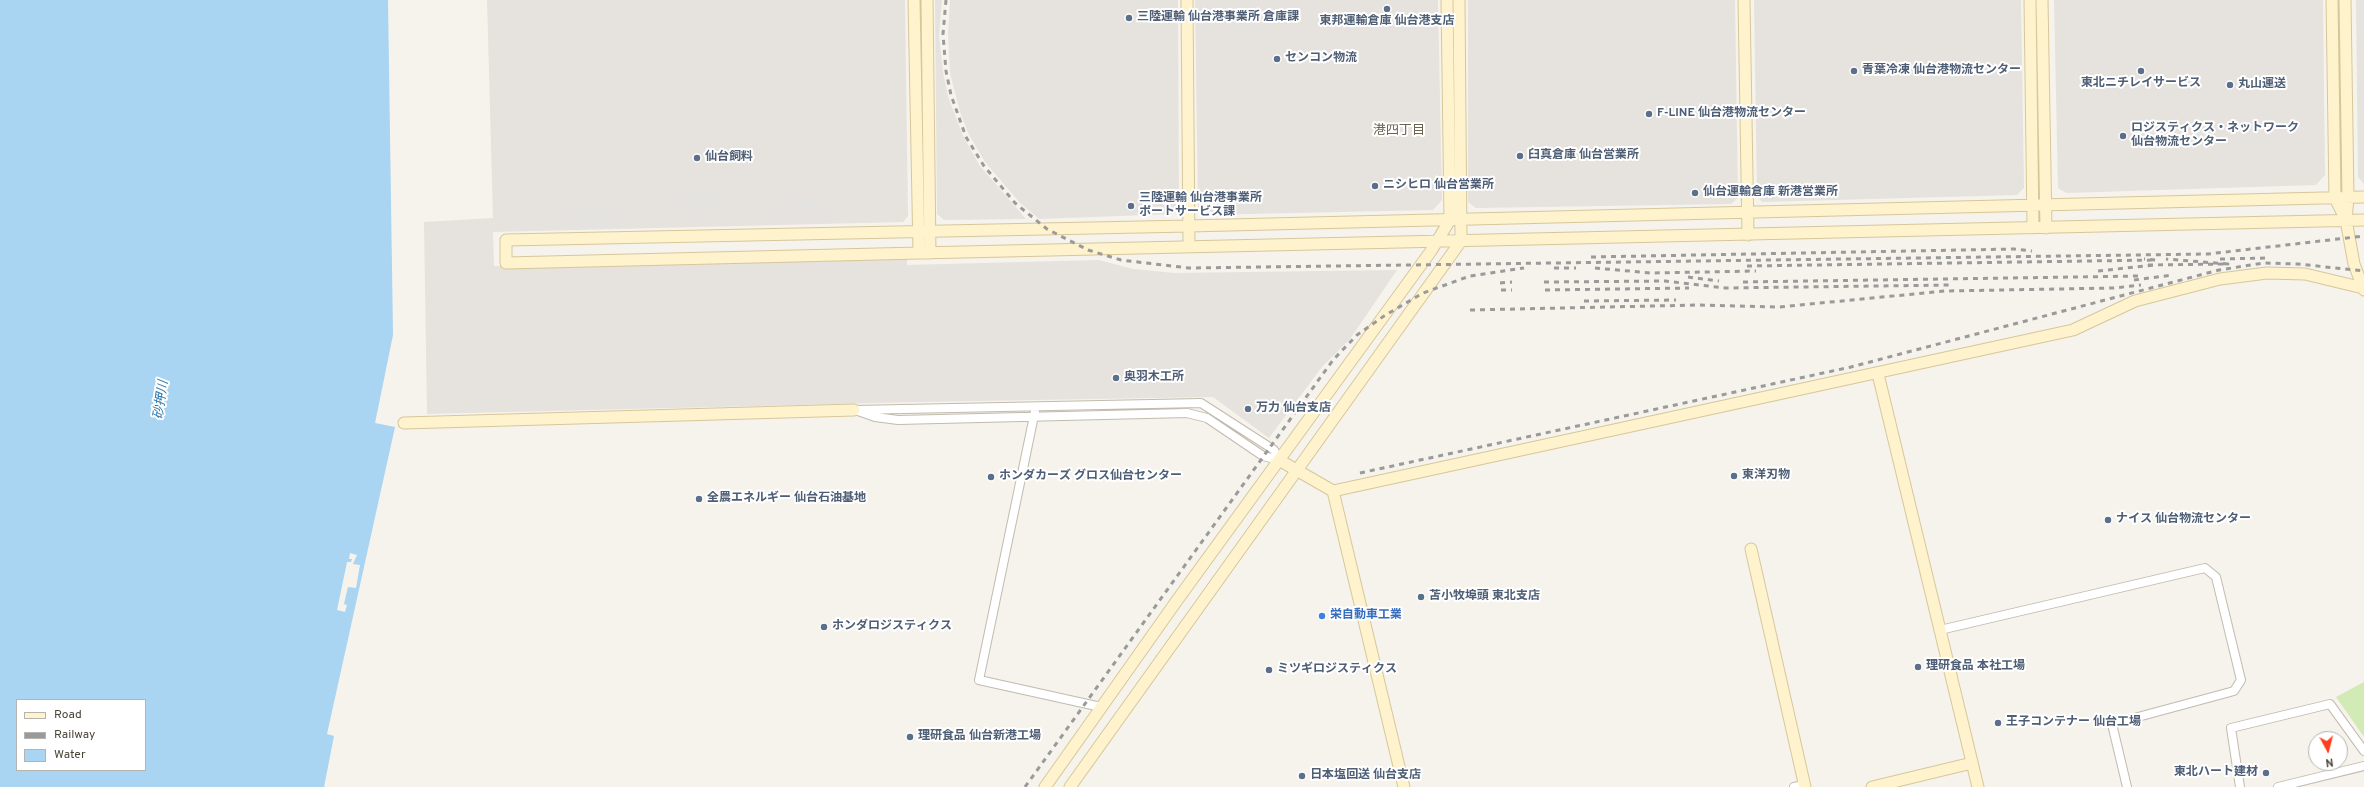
<!DOCTYPE html>
<html>
<head>
<meta charset="utf-8">
<style>
	body { margin:0 }
	#map { position:relative; width:2364px; height:787px; overflow:hidden; background:#f6f3ec; font-family:Overpass,sans-serif }
	canvas { display:block }
	.legend { position:absolute; left:16px; top:699px; width:130px; height:72px; box-sizing:border-box; background:#fff; border:1px solid #b7b4b0; margin:0; padding:5px 7px; list-style:none; font-size:12px; color:#4b4439 }
	.legend li { display:flex; align-items:center; gap:8px; height:20px }
	.legend b { width:20px; border:1px solid #b7b4b0 }
	.north { position:absolute; left:2308px; top:731px; width:40px; height:40px; box-sizing:border-box; background:#fff; border:1px solid #b7b4b0; border-radius:50%; rotate:173deg; font-size:11px; font-weight:700; line-height:16px; text-align:center; color:#4b4439 }
	.north::after { content:''; display:block; margin:auto; width:14px; height:18px; background:#fc3f1d; clip-path:polygon(50% 0,100% 100%,50% 72%,0 100%) }
</style>
</head>
<body>
<div id="map">
<canvas width="2364" height="787"></canvas>
<ul class="legend">
<li><b style="height:5px;background:#fff3cd"></b>Road</li>
<li><b style="height:5px;background:#9a9a9a"></b>Railway</li>
<li><b style="height:11px;background:#a9d4f2"></b>Water</li>
</ul>
<div class="north">N</div>
</div>
<script>
const context = document.querySelector('canvas').getContext('2d');
context.lineJoin = 'round';
function fill(path, color) { context.fillStyle = color; context.fill(path, 'evenodd'); }
const shape = rows => new Path2D(rows.map(r => 'M' + r).join(''));
function stroke(path, color, width, dash) { context.strokeStyle = color; context.lineWidth = width; context.lineCap = dash ? 'butt' : 'round'; context.setLineDash(dash || []); context.stroke(path); }
function write(font, color, halo, rows, align = 'center') {
  context.font = font + ' Overpass,"Noto Sans JP",sans-serif'; context.lineWidth = 4; context.setLineDash([]); context.textBaseline = 'middle'; context.strokeStyle = halo; context.fillStyle = color; for (const [text, x, y, turn = 0] of rows) {
    context.save(); context.translate(x, y); context.rotate((+turn || 0) * Math.PI / 180); context.textAlign = isNaN(turn) ? turn : align; if (halo) context.strokeText(text, 0, 0); context.fillText(text, 0, 0); context.restore();
  }
}
const industrial = shape([
	[487,0,905,0,908,216,903,222,493,232,494,266,907,259,907,265,1099,260,1133,269,1174,273,1397,270,1350,339,1322,367,1269,438,1213,397,916,402,427,414,424,222,493,218],
	[935,0,942,0,939,36,943,72,948,96,963,136,980,166,1026,219,944,220,937,214],
	[950,0,1178,0,1179,209,1174,214,1039,219,1020,203,985,162,969,135,960,112,950,73,948,34],
	[1195,0,1438,0,1442,200,1433,210,1202,215,1198,209],
	[1468,0,1735,0,1738,198,1731,204,1476,208,1468,202],
	[1754,0,2021,0,2024,188,2017,195,1762,202,1757,196],
	[2054,0,2323,0,2325,175,2316,185,2066,193,2058,188],
	[2356,0,2364,0,2364,184,2358,177]
]);
const green = shape([
	[2364,682,2364,737,2336,697]
]);
const parking = shape([
	[721,186,721,206,705,206,705,220,688,220,688,206,674,206,674,187],
	[824,200,825,220,772,220,772,201],
	[622,206,622,226,569,228,568,207]
]);
const water = shape([
	[0,0,388,0,393,335,375,423,395,427,327,734,334,736,324,787,0,787],
	[17,700,145,700,145,770,17,770]
]);
const pier = shape([
	[350,553,357,555,353,564,360,565,356,588,348,587,344,604,347,605,345,612,337,610,347,562,351,562,352,559,349,559]
]);
const street = shape([
	[854,410,1201,403,1274,450,1279,460],
	[858,411,875,417,898,420,1187,413,1207,418,1263,456,1279,460],
	[1035,411,979,680,1101,707],
	[1940,630,2205,568,2216,577,2241,680,2234,691,2112,724,2127,787],
	[1794,787,1804,785],
	[2240,787,2231,728,2330,704,2364,751],
	[2278,787,2364,766]
]);
const secondary = shape([
	[914,0,919,253,2364,220],
	[927,0,930,253],
	[1187,0,1189,247],
	[1744,0,1748,235],
	[2030,0,2033,228],
	[2042,0,2046,228],
	[2332,0,2335,198,2346,220],
	[2345,0,2348,198,2346,220,2354,264,2364,290],
	[919,253,506,263,506,240,1189,226,2364,197],
	[1878,374,1978,787],
	[404,423,854,410],
	[1279,460,1333,491,1404,787],
	[1333,491,2073,330,2135,301,2220,279,2267,273,2305,274,2363,288],
	[1751,549,1805,787],
	[1045,787,1178,599,1431,251,1450,220,1447,0],
	[1070,787,1461,241,1459,0],
	[1872,787,1972,763]
]);
const rail = shape([
	[946,0,943,34,946,71,951,95,966,137,984,166,1015,203,1047,229,1088,250,1121,260,1189,268,2208,254,2364,236],
	[1591,257,2014,249,2032,251],
	[2220,259,2268,258],
	[2148,265,2228,264,2166,259],
	[1747,266,2156,260,2144,259],
	[1554,268,1576,268],
	[1595,268,1651,273,1756,271],
	[2098,271,2154,265],
	[1688,277,1719,281],
	[2134,280,2173,275],
	[1544,282,1665,281,1725,288,1952,285],
	[1743,282,2141,276],
	[1500,283,1512,282],
	[1501,290,1512,290],
	[1545,290,1689,288],
	[1584,301,1676,300],
	[1470,310,1699,305,1779,307,1945,291,2114,288,2141,285],
	[1360,473,1851,367,2219,270,2264,263,2298,264,2364,271],
	[1025,787,1333,360,1357,335,1384,316,1423,293,1470,276,1524,268]
]);
const markers = [
	[1387,9,4,"#5c6f8a"],
	[1129,18,4,"#5c6f8a"],
	[1277,59,4,"#5c6f8a"],
	[1854,71,4,"#5c6f8a"],
	[2141,71,4,"#5c6f8a"],
	[2230,85,4,"#5c6f8a"],
	[1649,114,4,"#5c6f8a"],
	[2123,136,4,"#5c6f8a"],
	[1520,156,4,"#5c6f8a"],
	[697,158,4,"#5c6f8a"],
	[1375,186,4,"#5c6f8a"],
	[1695,193,4,"#5c6f8a"],
	[1131,206,4,"#5c6f8a"],
	[1116,378,4,"#5c6f8a"],
	[1248,409,4,"#5c6f8a"],
	[1734,476,4,"#5c6f8a"],
	[991,477,4,"#5c6f8a"],
	[699,499,4,"#5c6f8a"],
	[2108,520,4,"#5c6f8a"],
	[1421,597,4,"#5c6f8a"],
	[1322,616,4,"#3f7fe0"],
	[824,627,4,"#5c6f8a"],
	[1918,667,4,"#5c6f8a"],
	[1269,670,4,"#5c6f8a"],
	[1998,723,4,"#5c6f8a"],
	[910,737,4,"#5c6f8a"],
	[2266,773,4,"#5c6f8a"],
	[1302,776,4,"#5c6f8a"]
];
const serviceNames = [
	["三陸運輸 仙台港事業所 倉庫課",1137,18],
	["東邦運輸倉庫 仙台港支店",1387,22,"center"],
	["センコン物流",1285,59],
	["青葉冷凍 仙台港物流センター",1862,71],
	["東北ニチレイサービス",2141,84,"center"],
	["丸山運送",2238,85],
	["F-LINE 仙台港物流センター",1657,114],
	["ロジスティクス・ネットワーク",2131,129],
	["仙台物流センター",2131,143],
	["臼真倉庫 仙台営業所",1528,156],
	["仙台飼料",705,158],
	["ニシヒロ 仙台営業所",1383,186],
	["仙台運輸倉庫 新港営業所",1703,193],
	["三陸運輸 仙台港事業所",1139,199],
	["ポートサービス課",1139,213],
	["奥羽木工所",1124,378],
	["万力 仙台支店",1256,409],
	["東洋刃物",1742,476],
	["ホンダカーズ グロス仙台センター",999,477],
	["全農エネルギー 仙台石油基地",707,499],
	["ナイス 仙台物流センター",2116,520],
	["苫小牧埠頭 東北支店",1429,597],
	["ホンダロジスティクス",832,627],
	["理研食品 本社工場",1926,667],
	["ミツギロジスティクス",1277,670],
	["王子コンテナー 仙台工場",2006,723],
	["理研食品 仙台新港工場",918,737],
	["東北ハート建材",2258,773,"right"],
	["日本塩回送 仙台支店",1310,776]
];
const shopNames = [
	["栄自動車工業",1330,616]
];
const neighbourhoodNames = [
	["港四丁目",1399,131]
];
const waterNames = [
	["砂押川",162,400,-82]
];
fill(industrial, '#e6e2dd');
fill(green, '#d2eab5');
fill(parking, '#e5e3e0');
fill(water, '#a9d4f2');
fill(pier, '#f6f3ec');
stroke(street, '#c2bbae', 10);
stroke(secondary, '#d6c79b', 13);
stroke(street, '#fff', 8);
stroke(secondary, '#fff3cd', 11);
stroke(rail, '#9a9a9a', 3, [5, 5]);
for (const [x, y, r, color] of markers) { const dot = new Path2D(); dot.arc(x, y, r, 0, 2 * Math.PI); context.fillStyle = color; context.fill(dot); stroke(dot, '#fff', 1.5); }
write('bold 12px', '#4e5e75', '#fff', serviceNames, 'left');
write('bold 12px', '#366cbe', '#fff', shopNames, 'left');
write('13px', '#6e6250', '#fff', neighbourhoodNames);
write('italic 13px', '#2e7ab2', '#fff', waterNames);
</script>
</body>
</html>
